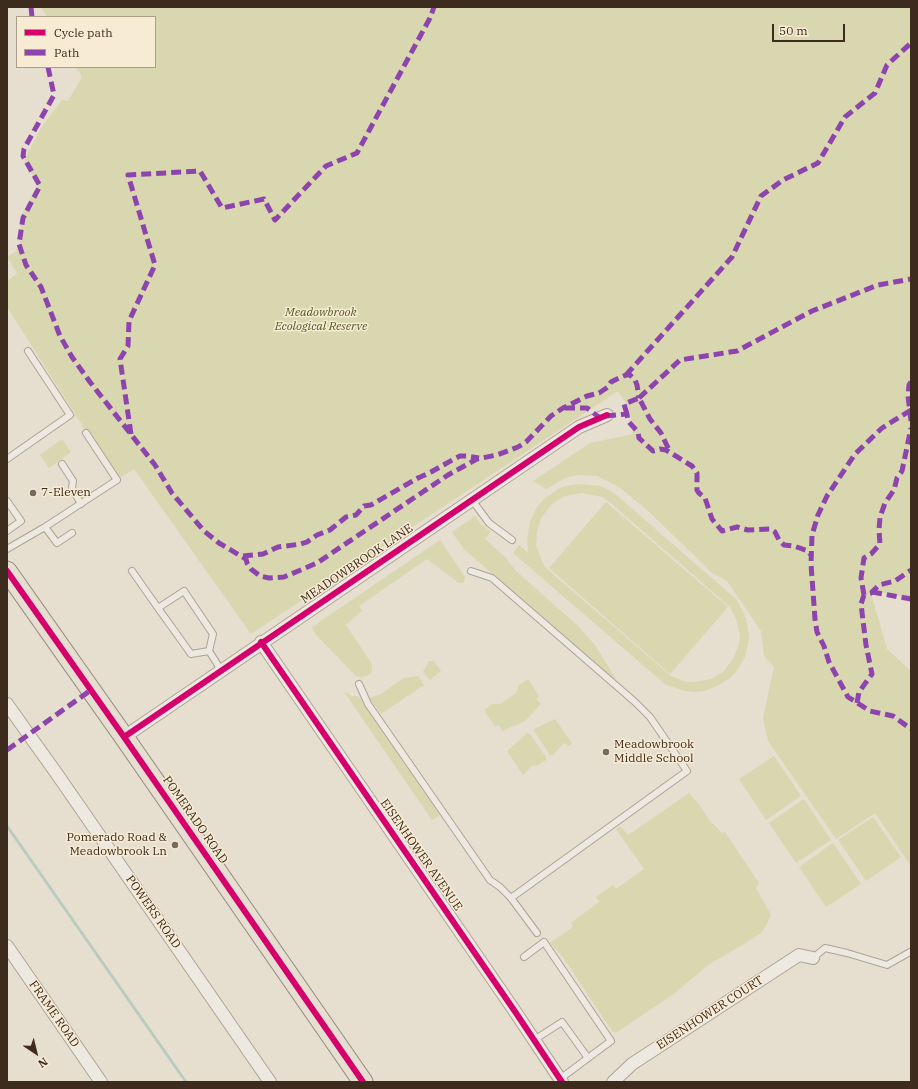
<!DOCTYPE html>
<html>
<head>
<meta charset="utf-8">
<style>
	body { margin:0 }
	#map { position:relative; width:918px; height:1089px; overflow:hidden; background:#e6dece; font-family:"IBM Plex Serif",serif }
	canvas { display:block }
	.frame { position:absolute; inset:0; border:8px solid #3d2b1e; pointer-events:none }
	.legend { position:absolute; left:16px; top:16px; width:140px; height:52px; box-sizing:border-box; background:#f8ebd4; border:1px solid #ad9e8b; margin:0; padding:5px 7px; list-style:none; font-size:12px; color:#3d2b1e }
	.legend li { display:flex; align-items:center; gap:8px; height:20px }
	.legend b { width:20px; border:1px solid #ad9e8b }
	.north { position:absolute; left:16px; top:1033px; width:40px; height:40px; -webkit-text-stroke:3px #f8ebd4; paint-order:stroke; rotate:145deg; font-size:11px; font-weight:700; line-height:16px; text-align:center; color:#3d2b1e }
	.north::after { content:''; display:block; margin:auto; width:14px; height:18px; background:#3d2b1e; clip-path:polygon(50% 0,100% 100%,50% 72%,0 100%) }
	.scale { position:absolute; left:772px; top:24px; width:73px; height:18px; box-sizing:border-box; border:2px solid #3d2b1e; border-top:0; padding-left:5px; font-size:12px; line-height:14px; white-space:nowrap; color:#3d2b1e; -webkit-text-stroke:3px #f8ebd4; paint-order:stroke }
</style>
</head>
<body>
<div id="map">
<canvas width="918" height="1089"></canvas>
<div class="frame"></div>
<ul class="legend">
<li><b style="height:5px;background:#d6006c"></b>Cycle path</li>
<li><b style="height:5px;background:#8e44ad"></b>Path</li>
</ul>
<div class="north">N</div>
<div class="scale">50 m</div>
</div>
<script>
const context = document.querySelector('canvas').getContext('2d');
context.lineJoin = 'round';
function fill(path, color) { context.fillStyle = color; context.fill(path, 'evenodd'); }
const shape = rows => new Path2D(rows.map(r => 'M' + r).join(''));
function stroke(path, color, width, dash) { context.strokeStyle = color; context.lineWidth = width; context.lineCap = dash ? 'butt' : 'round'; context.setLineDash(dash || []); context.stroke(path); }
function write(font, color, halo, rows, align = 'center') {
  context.font = font + ' "IBM Plex Serif",serif'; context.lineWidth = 3; context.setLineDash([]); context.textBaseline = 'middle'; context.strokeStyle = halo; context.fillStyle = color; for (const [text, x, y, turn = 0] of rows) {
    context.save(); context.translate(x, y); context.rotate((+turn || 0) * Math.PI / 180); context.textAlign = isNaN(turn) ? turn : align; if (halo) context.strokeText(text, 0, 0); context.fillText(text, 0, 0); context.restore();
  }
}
const green = shape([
	[41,7,911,7,911,599,870,590,887,649,911,671,911,866,875,813,836,839,768,741,763,718,774,667,764,656,761,631,727,581,712,573,646,509,619,487,597,476,579,475,565,478,547,489,533,481,590,443,633,434,629,408,618,391,251,634,134,469,117,480,7,307,7,281,17,273,7,257,15,252,20,245,21,216,38,185,24,160,41,128,62,100,68,101,82,77,76,67,155,67,155,17,47,17],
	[62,439,71,452,49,468,40,455],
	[579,484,601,486,614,493,737,600,746,618,749,637,745,657,736,672,729,679,715,687,704,691,695,692,685,691,666,685,513,553,519,545,528,553,527,539,530,522,537,507,543,500,558,489,565,486],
	[582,493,602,497,612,504,730,607,737,621,740,637,738,647,733,659,723,672,711,679,695,682,686,682,671,676,546,568,542,561,536,545,537,532,541,518,551,505,558,500,565,496],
	[606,502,728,607,670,674,549,568],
	[475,516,481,524,491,532,485,539,506,558,515,570,578,626,595,645,616,679,614,681,464,549,452,532],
	[440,540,465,577,464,582,459,583,427,559,359,606,362,611,346,625,372,664,372,669,371,673,368,675,361,678,356,676,316,635,312,627],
	[429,661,434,661,441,671,430,680,423,672],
	[418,676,424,685,381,714,369,698,381,694,404,678],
	[528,679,539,696,536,699,541,704,525,721,502,731,499,725,495,727,484,710,492,704,500,704,516,693,519,685],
	[344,692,352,696,358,696,361,699,440,815,432,820],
	[555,719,572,743,569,746,564,743,553,755,550,755,534,731,534,729],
	[527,733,530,734,546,757,546,760,538,765,532,766,523,775,507,751],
	[774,756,801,796,766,820,739,779],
	[689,793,701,807,709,820,722,833,725,832,759,883,756,888,771,915,767,924,761,933,744,944,708,965,675,993,616,1033,612,1031,562,956,550,943,573,927,571,923,599,902,596,897,613,885,616,889,644,869,616,829,620,826,628,835],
	[804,799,831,840,796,863,769,823],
	[873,817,901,857,866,881,838,840],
	[833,843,861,884,826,907,799,867]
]);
const stream = shape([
	[7,826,186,1082]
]);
const lane = shape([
	[7,459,70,415,28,351],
	[62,464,73,481,72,488,81,504],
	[472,500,489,523,512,540],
	[7,501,21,521,7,531],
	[45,527,117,480,86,433],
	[7,549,45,527,57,543,72,533],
	[132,571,158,608],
	[209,651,191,654,158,608,184,591,213,634,209,651,221,670],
	[359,684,368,704,490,880,500,887,511,898,687,771,650,717,635,702,492,578,471,571],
	[511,898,537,933],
	[524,957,544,942,611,1041,588,1058],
	[813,958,825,948,847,953,887,965,910,952],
	[534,1040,562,1022,588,1058,560,1079]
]);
const street = shape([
	[261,642,516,1013,562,1082],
	[7,704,59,777,270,1082],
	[124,737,579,427,607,415],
	[7,946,101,1082],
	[613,1082,632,1064,799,955,813,958]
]);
const primary = shape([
	[7,571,124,737,363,1082]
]);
const quiet = shape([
	[31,7,32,17],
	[48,67,54,95,24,149,23,156,40,186,23,218,19,244,26,265,41,287,60,336,72,357,90,382,155,465,172,493,204,531,219,543,246,559,247,563,251,569,260,576,269,578,284,577,317,563,448,475,477,459,497,455,518,447,526,442,551,416,563,408,587,396,599,393,608,387,611,382,619,378,626,375,630,375,635,380,637,385,639,398],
	[626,375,732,257,761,196,783,180,818,163,845,117,875,93,887,65,911,43],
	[911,382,909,385,908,396,911,421],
	[639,398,680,360,737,351,812,311,878,285,911,279],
	[565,408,587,408,600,418],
	[911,410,882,428,855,454,827,496,818,515,812,535,811,564,815,619,817,632,824,646,829,662,848,697,870,711,893,716,911,729],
	[627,414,624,404,639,398,650,419,661,433,670,452],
	[606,416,627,414,628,421,638,432,639,438,653,451,660,449,666,450,692,466,697,473,697,490,699,493,705,498,712,519,722,531,737,527,748,530,770,529,775,532,779,540,784,545,794,546,808,551,811,555],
	[131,434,120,359,128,346,129,321,155,265,128,175,200,171,222,208,264,199,275,220,326,166,357,153,430,18,434,7],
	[243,556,263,554,278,547,301,544,307,542,317,535,330,530,346,517,356,515,364,506,371,505,418,478,431,472,454,459,460,456,467,456,479,458],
	[872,592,911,599],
	[864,595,861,578,864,558,871,554,880,544,879,530,880,517,885,503,894,490,897,478,902,471,911,428],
	[857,703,859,692,872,674,866,645,861,604,864,595,871,593,879,585,895,581,911,570],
	[7,750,91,690]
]);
const cycleway = shape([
	[7,571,124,737,363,1082],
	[261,642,516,1013,562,1082],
	[124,737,579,427,607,415]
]);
const markers = [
	[33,493,4,"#786a5c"],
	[606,752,4,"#786a5c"],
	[175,845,4,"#786a5c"]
];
const parkNames = [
	["Meadowbrook",321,313],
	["Ecological Reserve",321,327]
];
const poiNames = [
	["7-Eleven",41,493],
	["Meadowbrook",614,745],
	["Middle School",614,759],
	["Pomerado Road &",167,838,"right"],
	["Meadowbrook Ln",167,852,"right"]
];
const streetNames = [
	["MEADOWBROOK LANE",357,564,-34],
	["POMERADO ROAD",195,820,55],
	["EISENHOWER AVENUE",421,855,55],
	["POWERS ROAD",153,912,55],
	["EISENHOWER COURT",710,1013,-33],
	["FRAME ROAD",54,1014,55]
];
fill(green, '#d9d7b0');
stroke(stream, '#b9ccbf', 3);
stroke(lane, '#aca397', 8);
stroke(street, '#aca397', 14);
stroke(primary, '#91897e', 21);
stroke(lane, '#eee9e0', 6);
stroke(street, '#eee9e0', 12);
stroke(primary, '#e6ded1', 19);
stroke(quiet, '#8e44ad', 5, [10, 5]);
stroke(cycleway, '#d6006c', 6);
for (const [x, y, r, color] of markers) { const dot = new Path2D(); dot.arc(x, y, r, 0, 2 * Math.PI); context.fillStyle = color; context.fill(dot); stroke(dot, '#f8ebd4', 1.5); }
write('italic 12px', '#515b23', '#f8ebd4', parkNames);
write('12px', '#3d2b1e', '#f8ebd4', poiNames, 'left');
write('12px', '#3d2b1e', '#f8ebd4', streetNames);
</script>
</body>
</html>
